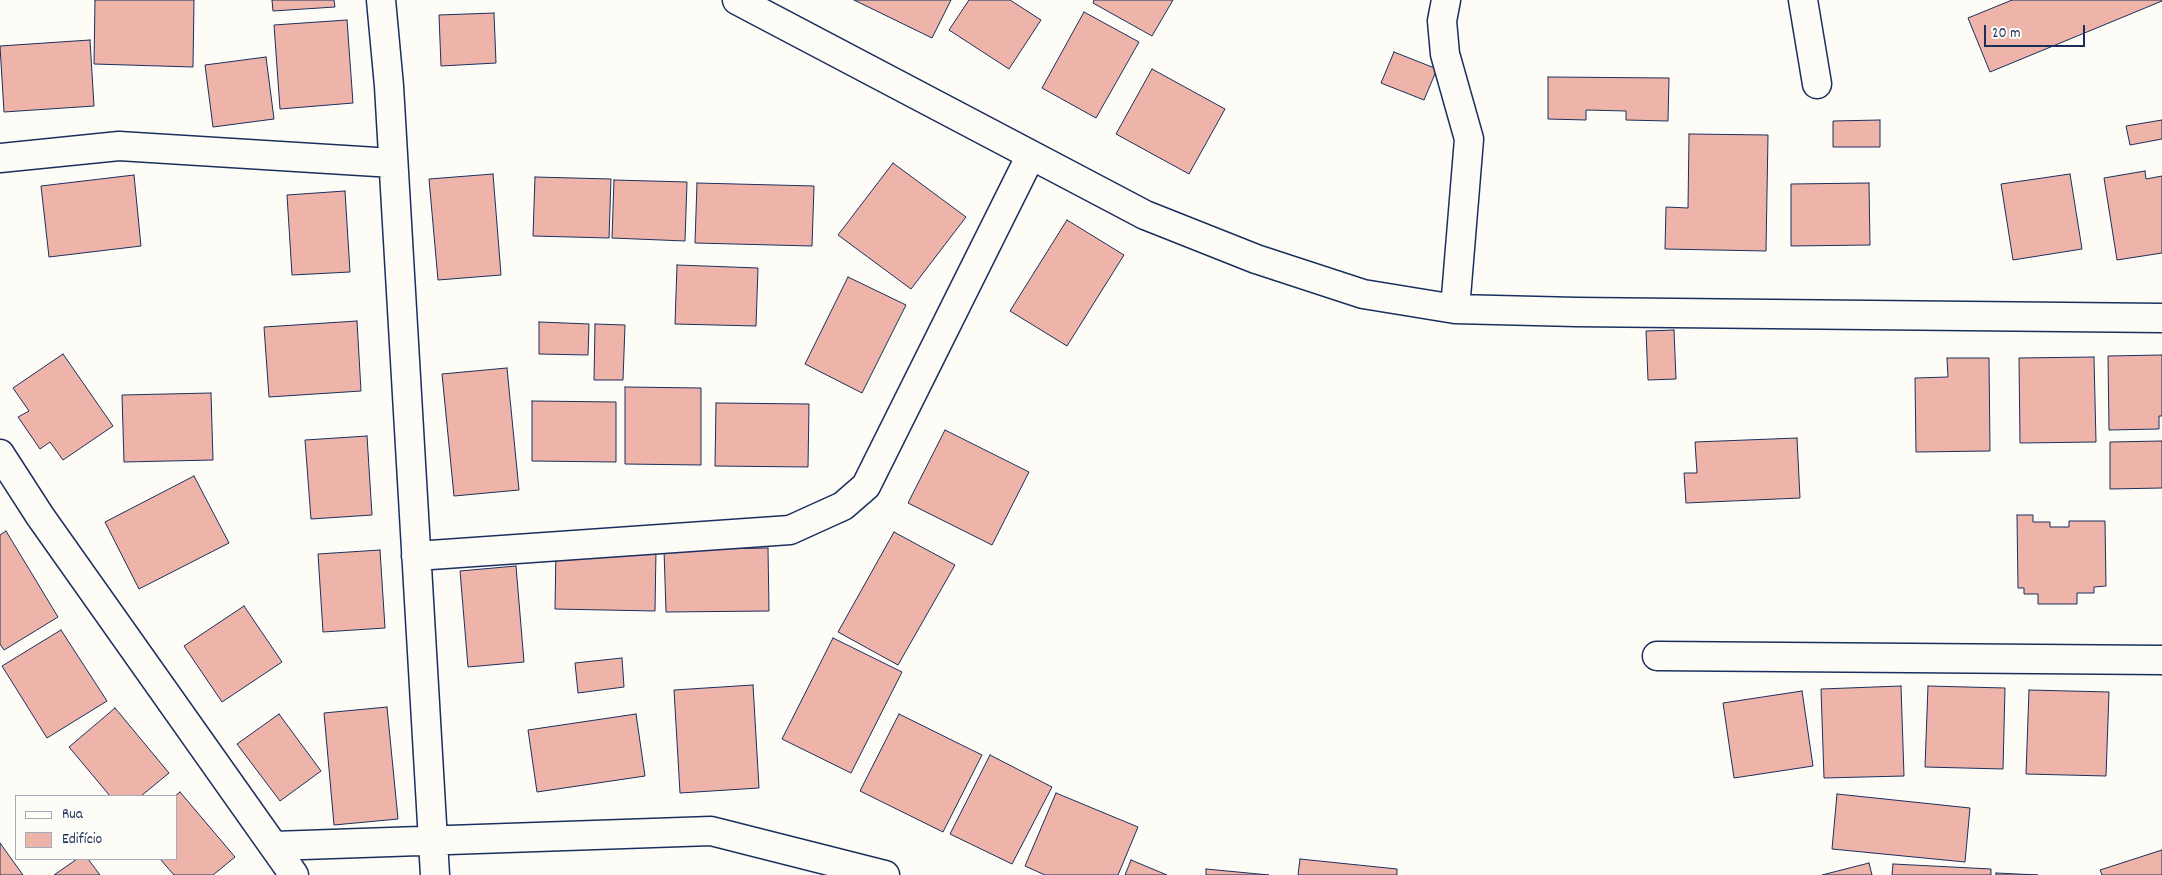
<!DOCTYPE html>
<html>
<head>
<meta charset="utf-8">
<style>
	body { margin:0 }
	#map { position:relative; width:2162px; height:875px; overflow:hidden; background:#fdfcf7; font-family:Dekko,sans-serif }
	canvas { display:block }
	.legend { position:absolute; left:15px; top:795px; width:162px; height:65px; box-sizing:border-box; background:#fdfcf7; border:1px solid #a3aaba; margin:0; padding:6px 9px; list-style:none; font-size:15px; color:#1b2f5e }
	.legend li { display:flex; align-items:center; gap:10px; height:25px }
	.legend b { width:25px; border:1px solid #a3aaba }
	.scale { position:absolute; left:1984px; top:25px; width:101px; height:22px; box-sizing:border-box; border:2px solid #1b2f5e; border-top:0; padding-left:6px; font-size:15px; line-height:18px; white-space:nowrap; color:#1b2f5e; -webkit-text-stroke:4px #fdfcf7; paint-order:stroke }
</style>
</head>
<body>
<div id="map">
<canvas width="2162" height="875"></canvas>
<ul class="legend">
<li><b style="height:6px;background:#fdfcf7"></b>Rua</li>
<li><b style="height:14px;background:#efb4a9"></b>Edifício</li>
</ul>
<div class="scale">20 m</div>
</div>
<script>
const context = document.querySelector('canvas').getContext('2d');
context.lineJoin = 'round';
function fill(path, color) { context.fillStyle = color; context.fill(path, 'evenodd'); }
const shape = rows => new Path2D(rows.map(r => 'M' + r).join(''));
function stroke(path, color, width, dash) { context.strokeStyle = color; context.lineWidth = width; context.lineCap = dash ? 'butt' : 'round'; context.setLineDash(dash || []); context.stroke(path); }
const building = shape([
	[95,0,194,0,193,67,94,64,95,0],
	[272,0,334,0,335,7,273,11,272,0],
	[854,0,951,0,932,38,854,0],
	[969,0,1010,0,1041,20,1009,69,949,30,969,0],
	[1094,0,1173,0,1152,36,1093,3,1094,0],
	[2012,0,2162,0,2162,1,1990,72,1968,18,2012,0],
	[1084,12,1139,42,1096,118,1042,88,1084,12],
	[494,13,496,63,441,66,439,15,494,13],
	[347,20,353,103,280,109,274,25,347,20],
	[90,40,94,106,4,112,0,46,90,40],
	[1394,52,1437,69,1424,100,1381,83,1394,52],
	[266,57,274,119,213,127,205,65,266,57],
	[1152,69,1225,109,1189,174,1116,134,1152,69],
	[1548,77,1669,78,1668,121,1626,120,1626,111,1586,110,1586,120,1548,119,1548,77],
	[1880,120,1880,147,1833,147,1833,121,1880,120],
	[2162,120,2162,139,2130,145,2126,126,2162,120],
	[1689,134,1768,135,1766,251,1665,249,1666,207,1688,208,1689,134],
	[893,163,966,217,911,289,838,235,893,163],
	[2145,171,2146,179,2162,176,2162,253,2117,260,2104,178,2145,171],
	[493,174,501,275,438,280,429,179,493,174],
	[2070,174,2082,249,2013,260,2001,184,2070,174],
	[134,175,141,246,49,257,41,186,134,175],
	[535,177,611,179,609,238,533,236,535,177],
	[614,180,687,182,685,241,612,238,614,180],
	[697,183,814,186,812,246,695,243,697,183],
	[1869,183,1870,245,1791,246,1791,184,1869,183],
	[345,191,350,272,292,275,287,195,345,191],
	[1067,220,1124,255,1067,346,1010,311,1067,220],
	[677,265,758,268,756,326,675,324,677,265],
	[848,277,906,305,862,393,805,364,848,277],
	[357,321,361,391,269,397,264,327,357,321],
	[539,322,589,324,588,355,539,354,539,322],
	[595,324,625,325,623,380,594,380,595,324],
	[1674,330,1676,379,1648,380,1646,331,1674,330],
	[63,354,113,426,63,460,50,442,40,449,18,417,29,411,13,388,63,354],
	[2162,355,2162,416,2159,416,2159,429,2109,430,2108,356,2162,355],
	[2094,357,2096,442,2020,443,2019,358,2094,357],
	[1947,358,1989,358,1990,451,1916,452,1915,378,1948,377,1947,358],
	[507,368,519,490,454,496,442,374,507,368],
	[625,387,701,388,701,465,625,464,625,387],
	[211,393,213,460,124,462,122,395,211,393],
	[532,401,616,402,616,462,532,461,532,401],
	[716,403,809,404,808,467,715,466,716,403],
	[945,430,1029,472,992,545,908,503,945,430],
	[367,436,372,515,311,519,305,440,367,436],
	[1797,438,1800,498,1686,503,1684,473,1697,473,1695,442,1797,438],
	[2162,441,2162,488,2110,489,2110,442,2162,441],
	[194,476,229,543,139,589,105,522,194,476],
	[2017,515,2033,515,2033,522,2050,522,2050,527,2069,527,2069,521,2105,521,2106,586,2094,587,2094,593,2077,593,2077,604,2038,604,2038,594,2024,594,2024,588,2018,588,2017,515],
	[6,531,58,617,4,650,0,644,0,535,6,531],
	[894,532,955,565,898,665,838,632,894,532],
	[556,548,656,549,655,611,555,609,556,548],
	[768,548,769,611,666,612,664,550,768,548],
	[380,550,385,628,323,632,318,554,380,550],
	[516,566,524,662,468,667,460,571,516,566],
	[244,606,282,662,222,702,184,646,244,606],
	[61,630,107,701,47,738,2,666,61,630],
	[833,638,902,672,851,773,782,739,833,638],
	[622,658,624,687,578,693,575,663,622,658],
	[753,685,759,788,680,793,674,690,753,685],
	[1901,686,1904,776,1824,778,1821,689,1901,686],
	[1928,686,2005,688,2003,769,1925,767,1928,686],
	[2029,690,2109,692,2106,776,2026,774,2029,690],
	[1802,691,1813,766,1734,778,1723,703,1802,691],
	[387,707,398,819,334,825,324,713,387,707],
	[115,708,169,773,141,796,110,796,69,747,115,708],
	[279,714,321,771,280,801,237,744,279,714],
	[636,714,645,776,537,792,528,730,636,714],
	[899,714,982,755,943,832,860,791,899,714],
	[990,755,1052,787,1012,864,950,834,990,755],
	[180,792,235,857,213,875,174,875,160,859,176,859,175,796,180,792],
	[1056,793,1138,827,1118,875,1045,875,1025,866,1056,793],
	[1837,794,1970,808,1965,862,1832,849,1837,794],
	[0,843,23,875,0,875,0,843],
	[2162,850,2162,875,2102,875,2100,870,2162,850],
	[77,859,88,859,100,875,54,875,77,859],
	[1300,859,1397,869,1397,875,1298,875,1300,859],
	[1131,860,1167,875,1125,875,1131,860],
	[1869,863,1872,875,1822,875,1869,863],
	[1893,864,1991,869,1991,875,1892,875,1893,864],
	[1206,869,1269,875,1206,875,1206,869],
	[1996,873,2038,875,1996,875,1996,873]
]);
const minor = shape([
	[381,0,389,86,435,875],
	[737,0,1145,215,1256,259,1363,294,1455,309,1576,312,2162,318],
	[1446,0,1442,21,1445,54,1469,139,1455,309],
	[1803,0,1817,84],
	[0,158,119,146,393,163],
	[0,454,40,516,294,875],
	[416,556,790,530,843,506,866,486,1031,155],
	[1657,656,2162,660],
	[274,846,711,831,885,875]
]);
fill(building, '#efb4a9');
stroke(building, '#1b2f5e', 1);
stroke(minor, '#1b2f5e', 31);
stroke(minor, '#fdfcf7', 28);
</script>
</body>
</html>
